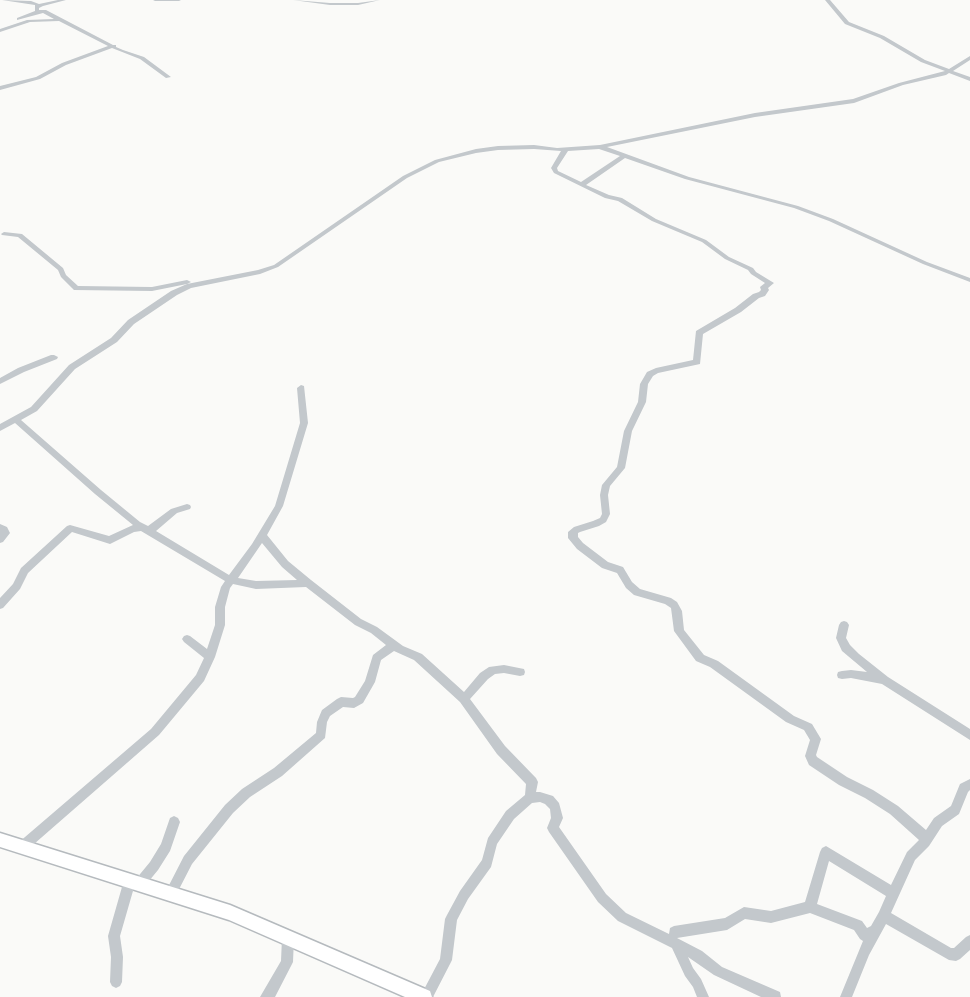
<!DOCTYPE html>
<html>
<head>
<meta charset="utf-8">
<style>
	body { margin:0 }
	canvas { display:block; background:#fafaf8 }
</style>
</head>
<body>
<canvas width="970" height="997"></canvas>
<script>
const context = document.querySelector('canvas').getContext('2d');
context.lineJoin = 'round';
const shape = rows => new Path2D(rows.map(r => 'M' + r).join(''));
function stroke(path, color, width, dash) { context.strokeStyle = color; context.lineWidth = width; context.lineCap = dash ? 'butt' : 'round'; context.setLineDash(dash || []); context.stroke(path); }
function fill(path, color) { context.fillStyle = color; context.fill(path, 'evenodd'); }
const minor = shape([
	[2,0,31,1,39,4,58,0,66,0,43,6,39,8,39,10,46,10,113,45,116,45,116,47,123,50,144,57,171,77,166,78,140,59,112,48,66,65,40,79,0,90,0,86,36,77,62,63,108,46,59,21,30,22,0,32,0,29,27,20,54,19,43,13,17,20,17,18,35,11,35,5,2,0],
	[153,0,181,0,179,1,155,1,153,0],
	[293,0,330,3,358,3,380,0,358,5,330,5,293,0],
	[825,0,830,0,849,22,884,36,925,60,949,69,970,56,970,60,953,71,970,77,970,81,949,73,946,75,903,85,854,103,755,117,607,147,689,177,798,206,833,219,927,262,970,278,970,282,923,264,829,221,794,208,685,179,625,158,586,185,609,195,622,198,656,219,706,240,729,257,753,268,756,272,774,283,768,288,769,290,765,296,759,298,741,312,703,334,700,364,658,373,653,376,648,384,646,402,632,431,625,468,610,486,608,495,610,514,606,522,599,526,580,532,578,533,578,537,583,543,608,562,623,567,632,582,640,589,671,598,677,602,682,611,684,630,704,655,718,661,794,716,812,724,821,739,816,755,817,757,847,777,873,790,898,806,926,830,934,818,951,806,960,784,970,779,970,790,968,792,959,814,942,826,929,846,915,860,891,913,951,948,954,948,966,937,970,935,970,950,960,959,956,961,949,960,886,924,869,955,852,997,840,997,863,941,860,939,854,930,810,913,771,923,745,919,727,930,677,938,702,951,722,967,780,992,781,997,761,997,714,975,688,957,693,968,701,979,709,997,697,997,693,987,685,976,672,948,618,921,598,902,549,832,547,828,551,818,550,809,545,804,540,802,532,803,514,819,497,844,491,867,468,899,457,920,452,960,450,964,433,997,420,997,440,959,445,919,447,915,460,891,482,860,488,838,506,811,525,795,526,784,497,754,460,702,414,660,394,651,381,660,375,682,363,703,354,708,343,707,330,716,327,722,325,738,282,776,250,797,233,813,192,864,175,897,171,899,167,897,165,893,184,856,225,805,242,789,274,768,316,733,317,722,322,710,337,699,341,697,353,698,355,697,365,681,373,655,386,645,371,633,355,625,306,587,256,589,233,584,230,588,225,607,225,625,215,657,204,681,159,735,26,851,22,853,18,851,16,847,18,843,151,729,196,675,204,658,184,642,182,639,184,636,187,635,190,636,207,649,215,625,215,607,221,587,225,581,141,531,134,532,110,544,72,532,28,573,20,589,3,608,0,609,0,598,13,584,21,568,67,526,70,525,109,536,133,525,95,494,15,423,0,431,0,424,31,407,69,365,111,338,128,320,171,291,187,284,258,270,274,265,403,176,435,160,476,149,498,146,534,145,557,148,600,145,755,113,853,99,899,83,945,71,921,62,880,38,845,24,825,0],
	[534,149,561,151,551,168,554,173,605,198,618,201,652,221,702,242,725,259,748,270,751,274,765,283,760,287,761,290,759,292,753,294,735,308,696,331,693,360,656,368,647,372,640,384,638,402,624,431,617,467,602,485,600,495,602,514,600,518,593,521,574,527,568,532,568,538,577,549,602,568,617,573,626,588,634,595,665,604,671,608,674,631,696,661,710,667,786,722,804,730,810,740,805,756,809,765,839,785,865,798,890,814,919,840,907,852,891,885,826,846,822,848,820,852,805,902,771,911,744,907,725,918,674,926,670,928,669,934,626,913,606,894,559,827,563,818,559,803,553,796,540,792,536,792,538,782,536,778,505,746,470,699,488,679,495,674,504,673,520,676,524,675,525,672,524,669,504,665,489,667,480,673,464,692,422,654,403,646,377,627,361,619,311,580,288,561,267,535,283,506,308,423,304,386,301,385,297,388,300,423,275,506,252,544,229,575,156,531,177,513,190,509,191,507,190,505,187,504,171,509,148,526,140,522,101,490,21,420,37,411,75,369,117,342,134,324,177,295,191,288,260,274,278,267,407,178,439,162,476,153,498,150,534,149],
	[599,149,620,156,581,182,558,171,557,168,568,151,599,149],
	[262,543,282,567,297,580,256,581,238,578,262,543],
	[829,861,886,896,879,912,871,926,867,928,862,921,817,904,829,861],
	[4,232,22,234,63,268,66,275,78,286,152,287,187,280,191,282,187,284,152,291,74,290,61,277,58,270,18,237,2,235,1,234,4,232],
	[51,355,54,355,58,357,57,359,24,372,0,384,0,378,18,368,51,355],
	[0,524,7,527,10,533,3,542,0,543,0,524],
	[844,621,847,622,849,625,846,638,850,645,859,654,888,677,970,729,970,740,882,684,851,678,842,679,838,678,837,675,838,672,842,671,851,670,867,672,842,651,836,638,839,625,841,622,844,621],
	[174,816,178,818,180,822,170,851,158,870,144,887,140,889,136,887,135,884,120,936,123,957,122,982,120,986,116,988,112,986,110,982,111,957,108,936,124,880,126,876,130,874,134,876,136,879,150,862,161,844,170,818,174,816],
	[288,932,292,934,294,938,293,962,291,966,275,997,260,997,281,961,282,938,284,934,288,932]
]);
const major = shape([
	[0,833,230,905,430,991,432,997,405,997,229,920,0,847,0,833]
]);
stroke(major, '#b5babe', 3);
fill(minor, '#c3c8cc');
fill(major, '#fff');
</script>
</body>
</html>
